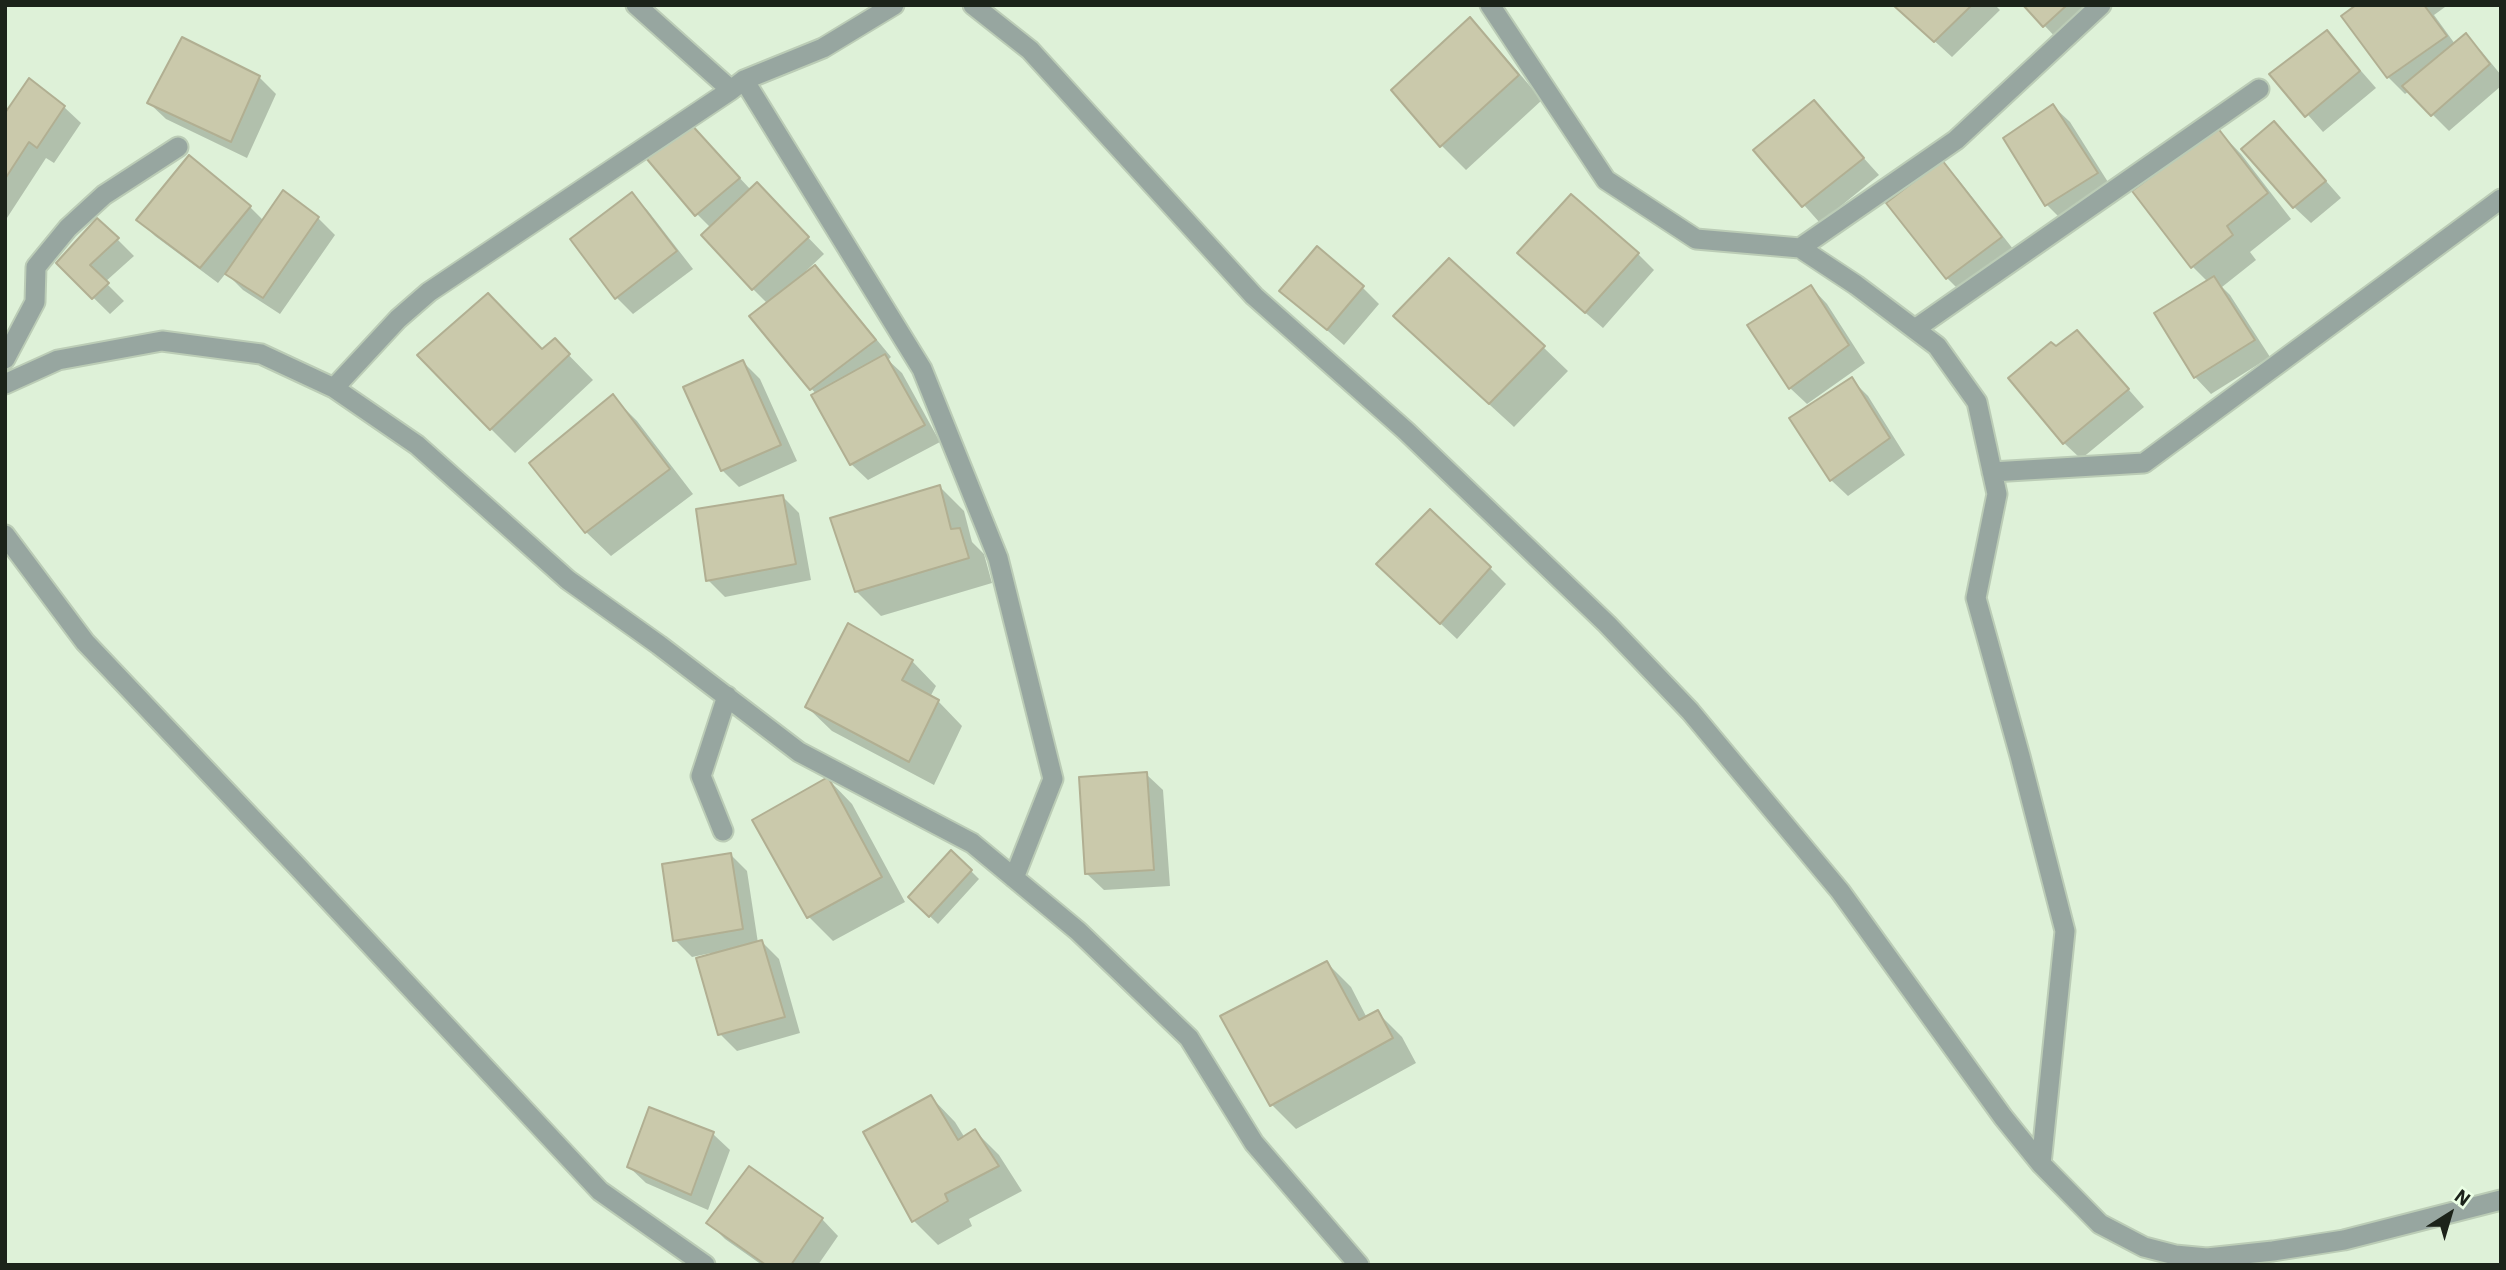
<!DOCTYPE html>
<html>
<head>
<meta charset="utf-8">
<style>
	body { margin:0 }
	#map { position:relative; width:2506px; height:1270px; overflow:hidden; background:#def1d8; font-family:"IBM Plex Sans",sans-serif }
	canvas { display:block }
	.frame { position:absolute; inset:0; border:7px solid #1c231a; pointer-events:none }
	.north { position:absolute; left:2415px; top:1179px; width:70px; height:70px; -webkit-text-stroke:5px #ebffe5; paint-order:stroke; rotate:37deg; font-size:19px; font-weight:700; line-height:28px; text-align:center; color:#1c231a }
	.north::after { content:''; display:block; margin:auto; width:24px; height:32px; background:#1c231a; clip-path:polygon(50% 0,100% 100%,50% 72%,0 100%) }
</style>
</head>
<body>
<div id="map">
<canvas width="2506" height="1270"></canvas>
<div class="frame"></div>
<div class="north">N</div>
</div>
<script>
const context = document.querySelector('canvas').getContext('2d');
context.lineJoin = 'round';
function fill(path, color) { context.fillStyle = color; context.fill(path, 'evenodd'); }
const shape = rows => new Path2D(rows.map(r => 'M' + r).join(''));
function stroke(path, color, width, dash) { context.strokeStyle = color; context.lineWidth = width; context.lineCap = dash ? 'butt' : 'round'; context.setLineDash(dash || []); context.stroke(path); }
const shadow = shape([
	[1895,5,1995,5,2000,10,1952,57],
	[2025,5,2103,5,2060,42],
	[2359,5,2443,5,2445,7,2434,15,2455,44,2465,35,2482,52,2501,75,2501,86,2449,131,2409,91,2405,94,2388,77,2344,16],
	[1470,20,1494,44,1542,100,1466,170,1442,146,1394,90],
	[2327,32,2376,88,2323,132,2272,74],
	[259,77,276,94,247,158,166,119,149,103],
	[1814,103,1879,175,1820,223,1755,150],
	[2053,106,2070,122,2113,190,2063,221,2047,205],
	[64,107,81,123,54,163,46,158,5,221,5,116],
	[2217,129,2241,154,2291,219,2250,252,2256,260,2222,287,2230,295,2270,357,2211,394,2195,377,2208,282,2193,267,2135,192],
	[2290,140,2341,198,2311,223,2294,207],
	[705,141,751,190,773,201,824,254,806,271,808,273,815,268,831,284,891,357,888,360,902,373,940,442,868,480,851,464,816,394,751,316,768,304,753,289,711,228,697,214],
	[1942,163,1958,179,2017,254,1964,295,1947,278],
	[284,192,318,218,335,235,280,314,243,290,226,273,218,283,155,236,139,220,250,207,264,221],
	[632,194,648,211,693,269,633,314,617,298],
	[117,239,134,256,105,282,124,301,110,314,58,263],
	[1638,254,1654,270,1603,328,1536,270],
	[1362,287,1379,304,1344,345,1282,291],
	[1811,287,1827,304,1865,363,1807,404,1790,388],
	[555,341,593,380,515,453,491,429,543,351],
	[1420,341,1543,347,1568,371,1514,427],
	[2056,349,2093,349,2144,407,2081,459,2064,443],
	[743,362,760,379,797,461,739,487,722,470],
	[1851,379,1868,396,1905,455,1848,496,1831,480],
	[613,397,637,421,693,494,611,556,586,532,532,463],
	[940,487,964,511,972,542,984,554,992,583,881,616,856,591],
	[783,497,799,513,811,580,725,597,708,580],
	[1490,568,1506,584,1457,639,1395,581],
	[912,661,936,686,930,697,938,701,962,726,934,785,832,731,807,707],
	[1146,774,1163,790,1170,886,1104,890,1087,874],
	[828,779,852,804,905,902,833,941,809,917],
	[952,852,979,879,938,924,910,897],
	[731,855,747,871,758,943,762,942,779,959,800,1033,737,1051,720,1034,711,953,692,957,675,940],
	[1327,963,1351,987,1367,1018,1378,1013,1402,1037,1416,1063,1296,1129,1272,1105],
	[931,1097,955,1122,965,1138,975,1131,999,1155,1022,1191,969,1219,972,1226,938,1245,914,1221],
	[713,1134,730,1150,708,1210,646,1183,629,1167],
	[822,1219,838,1236,818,1265,762,1265,725,1239,709,1223]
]);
const building = shape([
	[1893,5,1972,5,1934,42,1893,5],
	[2023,5,2067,5,2043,27,2023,5],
	[2356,5,2424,5,2447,36,2387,78,2341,16,2356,5],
	[1470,17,1519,75,1440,147,1391,90,1470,17],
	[2327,30,2360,71,2305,117,2269,74,2327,30],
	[2466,33,2490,64,2431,116,2402,86,2466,33],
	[182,37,260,76,231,142,147,103,182,37],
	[29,78,65,106,37,148,29,142,5,179,5,113,29,78],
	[1814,100,1864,158,1802,207,1753,150,1814,100],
	[2053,104,2098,173,2045,206,2003,138,2053,104],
	[2274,121,2326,181,2293,208,2241,149,2274,121],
	[689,122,740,178,695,216,646,158,689,122],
	[2217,127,2268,193,2227,226,2233,235,2191,268,2132,191,2217,127],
	[189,155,251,206,200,268,136,220,189,155],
	[1942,160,2002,237,1946,279,1886,203,1942,160],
	[757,182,809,237,752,290,701,235,757,182],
	[283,190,319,217,263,298,225,274,283,190],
	[632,192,677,251,615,299,570,239,632,192],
	[1571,194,1639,253,1585,313,1517,253,1571,194],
	[97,218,119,238,90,265,109,283,92,299,56,263,97,218],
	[1317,246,1364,286,1327,330,1279,291,1317,246],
	[1449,258,1545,346,1489,404,1393,316,1449,258],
	[815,265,876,340,810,390,749,316,815,265],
	[2214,276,2255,340,2194,378,2154,313,2214,276],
	[1811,285,1849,345,1789,389,1747,325,1811,285],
	[488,293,542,349,555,338,570,354,490,430,417,355,488,293],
	[2077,330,2129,389,2063,444,2008,378,2051,342,2056,346,2077,330],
	[885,354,925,425,850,465,811,395,885,354],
	[743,360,781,445,721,471,683,387,743,360],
	[1852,377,1890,438,1830,481,1789,418,1852,377],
	[613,394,670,469,585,533,529,463,613,394],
	[940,485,951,529,960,528,969,558,855,592,830,518,940,485],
	[783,495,796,564,706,581,696,509,783,495],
	[1430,509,1491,567,1440,624,1376,564,1430,509],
	[848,623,913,660,902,680,939,700,909,762,805,707,848,623],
	[1147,772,1154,870,1085,874,1079,777,1147,772],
	[828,777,882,877,807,918,752,820,828,777],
	[951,850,972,870,929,917,908,897,951,850],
	[731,853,743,929,673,941,662,864,731,853],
	[762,940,785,1017,718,1035,696,958,762,940],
	[1327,961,1359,1020,1378,1010,1393,1038,1270,1106,1220,1016,1327,961],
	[931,1095,958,1140,975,1129,999,1166,945,1194,948,1201,912,1222,863,1132,931,1095],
	[649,1107,714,1132,691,1195,627,1167,649,1107],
	[749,1166,823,1218,791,1265,766,1265,706,1223,749,1166]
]);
const minor = shape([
	[636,5,731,90,744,80,823,48,894,5],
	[973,5,1030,50,1254,296,1406,431,1607,624,1690,711,1840,891,2003,1117,2041,1164,2100,1224,2144,1247,2175,1255,2207,1258,2273,1251,2344,1240,2501,1200],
	[1490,5,1606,180,1696,239,1800,248,1856,285,1937,346,1977,402,1997,494,1976,598,2020,756,2065,931,2041,1164],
	[744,80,922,369,998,558,1053,779,1014,878],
	[1800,248,1956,140,2101,5],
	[1915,329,2259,89],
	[5,359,35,302,36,267,68,228,104,195,178,147],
	[5,384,58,360,162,341,261,354,334,388,417,445,568,580,659,645,799,752,972,843,1078,931,1189,1038,1254,1143,1359,1265],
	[334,388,398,319,429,292,731,90],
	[1992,472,2144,463,2501,199],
	[5,535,85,642,296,865,600,1191,705,1265],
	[723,831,701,776,727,696]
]);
fill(shadow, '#0003');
fill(building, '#cac9ab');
stroke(building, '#b1af92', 2);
stroke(minor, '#bbccb6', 23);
stroke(minor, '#97a6a0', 19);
</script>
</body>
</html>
